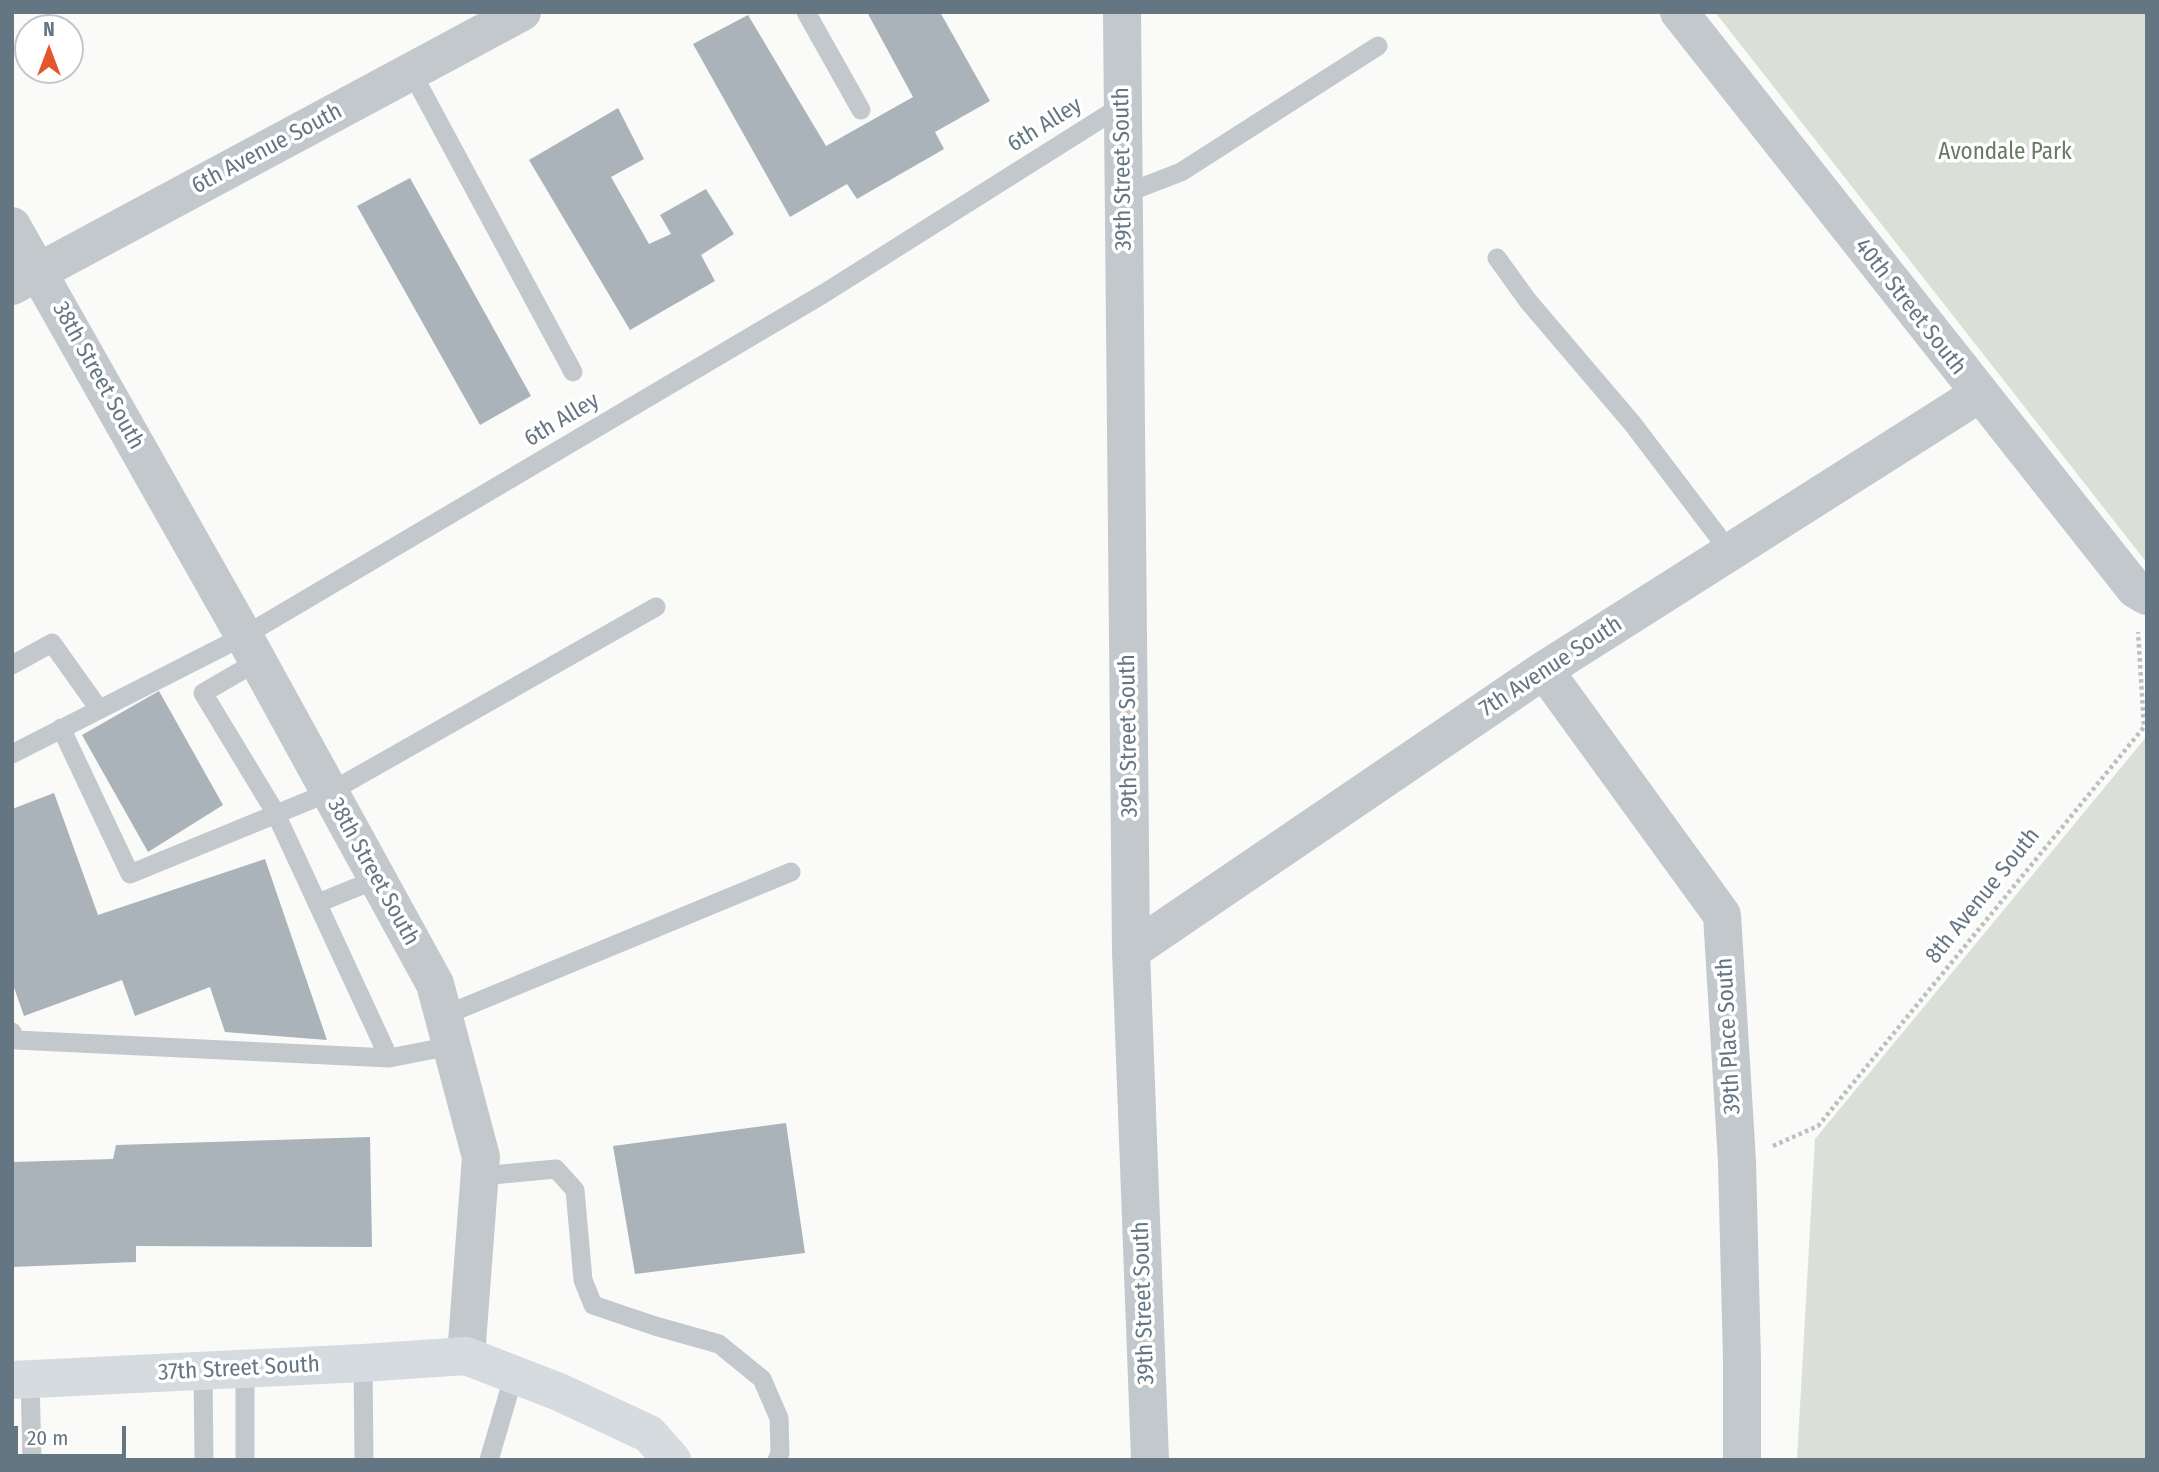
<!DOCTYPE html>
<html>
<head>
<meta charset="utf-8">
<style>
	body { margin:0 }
	#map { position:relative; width:2159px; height:1472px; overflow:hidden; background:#fafaf8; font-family:"Fira Sans Condensed",sans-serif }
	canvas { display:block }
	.frame { position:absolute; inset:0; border:14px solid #657683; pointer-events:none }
	.north { position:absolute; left:14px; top:14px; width:70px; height:70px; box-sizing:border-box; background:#fff; border:2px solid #c1c8cd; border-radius:50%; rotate:0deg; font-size:19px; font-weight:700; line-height:28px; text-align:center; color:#657683 }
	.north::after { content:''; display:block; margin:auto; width:24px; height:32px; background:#e4572e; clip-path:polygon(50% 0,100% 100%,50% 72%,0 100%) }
	.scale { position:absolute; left:14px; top:1426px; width:112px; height:32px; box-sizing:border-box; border:4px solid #657683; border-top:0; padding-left:9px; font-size:21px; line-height:24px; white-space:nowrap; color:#657683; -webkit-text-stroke:5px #fff; paint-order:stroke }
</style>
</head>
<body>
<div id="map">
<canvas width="2159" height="1472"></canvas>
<div class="frame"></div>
<div class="north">N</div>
<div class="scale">20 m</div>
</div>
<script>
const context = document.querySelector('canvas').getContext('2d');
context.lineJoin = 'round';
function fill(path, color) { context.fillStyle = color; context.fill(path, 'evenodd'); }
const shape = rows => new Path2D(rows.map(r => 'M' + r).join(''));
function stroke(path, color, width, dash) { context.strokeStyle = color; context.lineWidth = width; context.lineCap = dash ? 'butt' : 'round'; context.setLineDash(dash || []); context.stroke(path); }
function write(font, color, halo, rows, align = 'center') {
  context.font = font + ' "Fira Sans Condensed",sans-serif'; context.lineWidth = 7; context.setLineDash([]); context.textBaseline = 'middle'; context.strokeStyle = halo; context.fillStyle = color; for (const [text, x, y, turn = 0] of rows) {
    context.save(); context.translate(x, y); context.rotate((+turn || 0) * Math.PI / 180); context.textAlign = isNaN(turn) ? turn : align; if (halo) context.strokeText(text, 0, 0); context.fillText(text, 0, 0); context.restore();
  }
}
const green = shape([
	[1715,12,2147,12,2147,563],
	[2147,736,2147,1460,1797,1460,1815,1139]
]);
const building = shape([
	[867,12,940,12,990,101,935,132,944,149,857,199,847,184,790,217,693,44,748,15,826,146,913,97],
	[618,108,644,159,611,177,649,244,671,234,660,215,706,189,734,234,701,255,715,281,630,330,529,160],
	[410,178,531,396,480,425,357,206],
	[159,691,223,805,148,852,82,735],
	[54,793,98,915,265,859,327,1040,225,1032,210,987,135,1016,122,980,24,1016,12,982,12,809],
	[786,1123,805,1253,635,1274,613,1146],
	[370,1137,372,1247,136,1246,136,1262,12,1267,12,1162,113,1159,116,1145]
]);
const path = shape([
	[1773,1146,1818,1126,2144,727,2138,632]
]);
const lane = shape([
	[806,12,861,110],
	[411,71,573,372],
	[1124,194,1181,172,1378,46],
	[1497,258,1528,301,1632,423,1730,552],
	[258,661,203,693,275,812,389,1058],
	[12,665,52,643,99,709],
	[61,728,130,874,330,792,656,607],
	[12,754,244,636,823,294,1123,105],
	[318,903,377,879],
	[443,1016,791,872],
	[12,1032,16,1040,389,1058,451,1046],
	[481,1176,556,1169,575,1190,583,1280,593,1305,655,1326,719,1344,762,1379,779,1418,780,1453,777,1460],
	[363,1363,364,1460],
	[245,1369,245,1460],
	[203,1371,204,1460],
	[30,1379,32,1460],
	[489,1460,514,1375]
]);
const street = shape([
	[1122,12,1131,951,1150,1460],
	[1679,12,2135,589,2147,596],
	[12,226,244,636,435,984,481,1157,466,1356],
	[12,286,522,12],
	[1544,670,1722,915,1737,1162,1742,1360,1742,1460],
	[1131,951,1544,670,1979,394]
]);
const secondary = shape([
	[12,1380,363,1363,466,1356,559,1392,649,1434,672,1460]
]);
const streetNames = [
	["6th Alley",1045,125,-32],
	["6th Avenue South",267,149,-28],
	["39th Street South",1123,169,-91],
	["40th Street South",1910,307,52],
	["38th Street South",98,376,61],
	["6th Alley",562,420,-31],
	["7th Avenue South",1551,667,-33],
	["39th Street South",1129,736,-91],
	["38th Street South",373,872,61],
	["8th Avenue South",1983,896,-51],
	["39th Place South",1729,1036,-93],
	["39th Street South",1144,1303,-92],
	["37th Street South",239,1369,-3]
];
const parkNames = [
	["Avondale Park",2005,153]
];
fill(green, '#dadfd7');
fill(building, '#aab3b9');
stroke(path, '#bbbfc2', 4.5, [3.5, 3.5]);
stroke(lane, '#c3c8cc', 19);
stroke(street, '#c3c8cc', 38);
stroke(secondary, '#d6dbdf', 38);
write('23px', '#657683', '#fff', streetNames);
write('23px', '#687a64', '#fff', parkNames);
</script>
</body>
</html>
